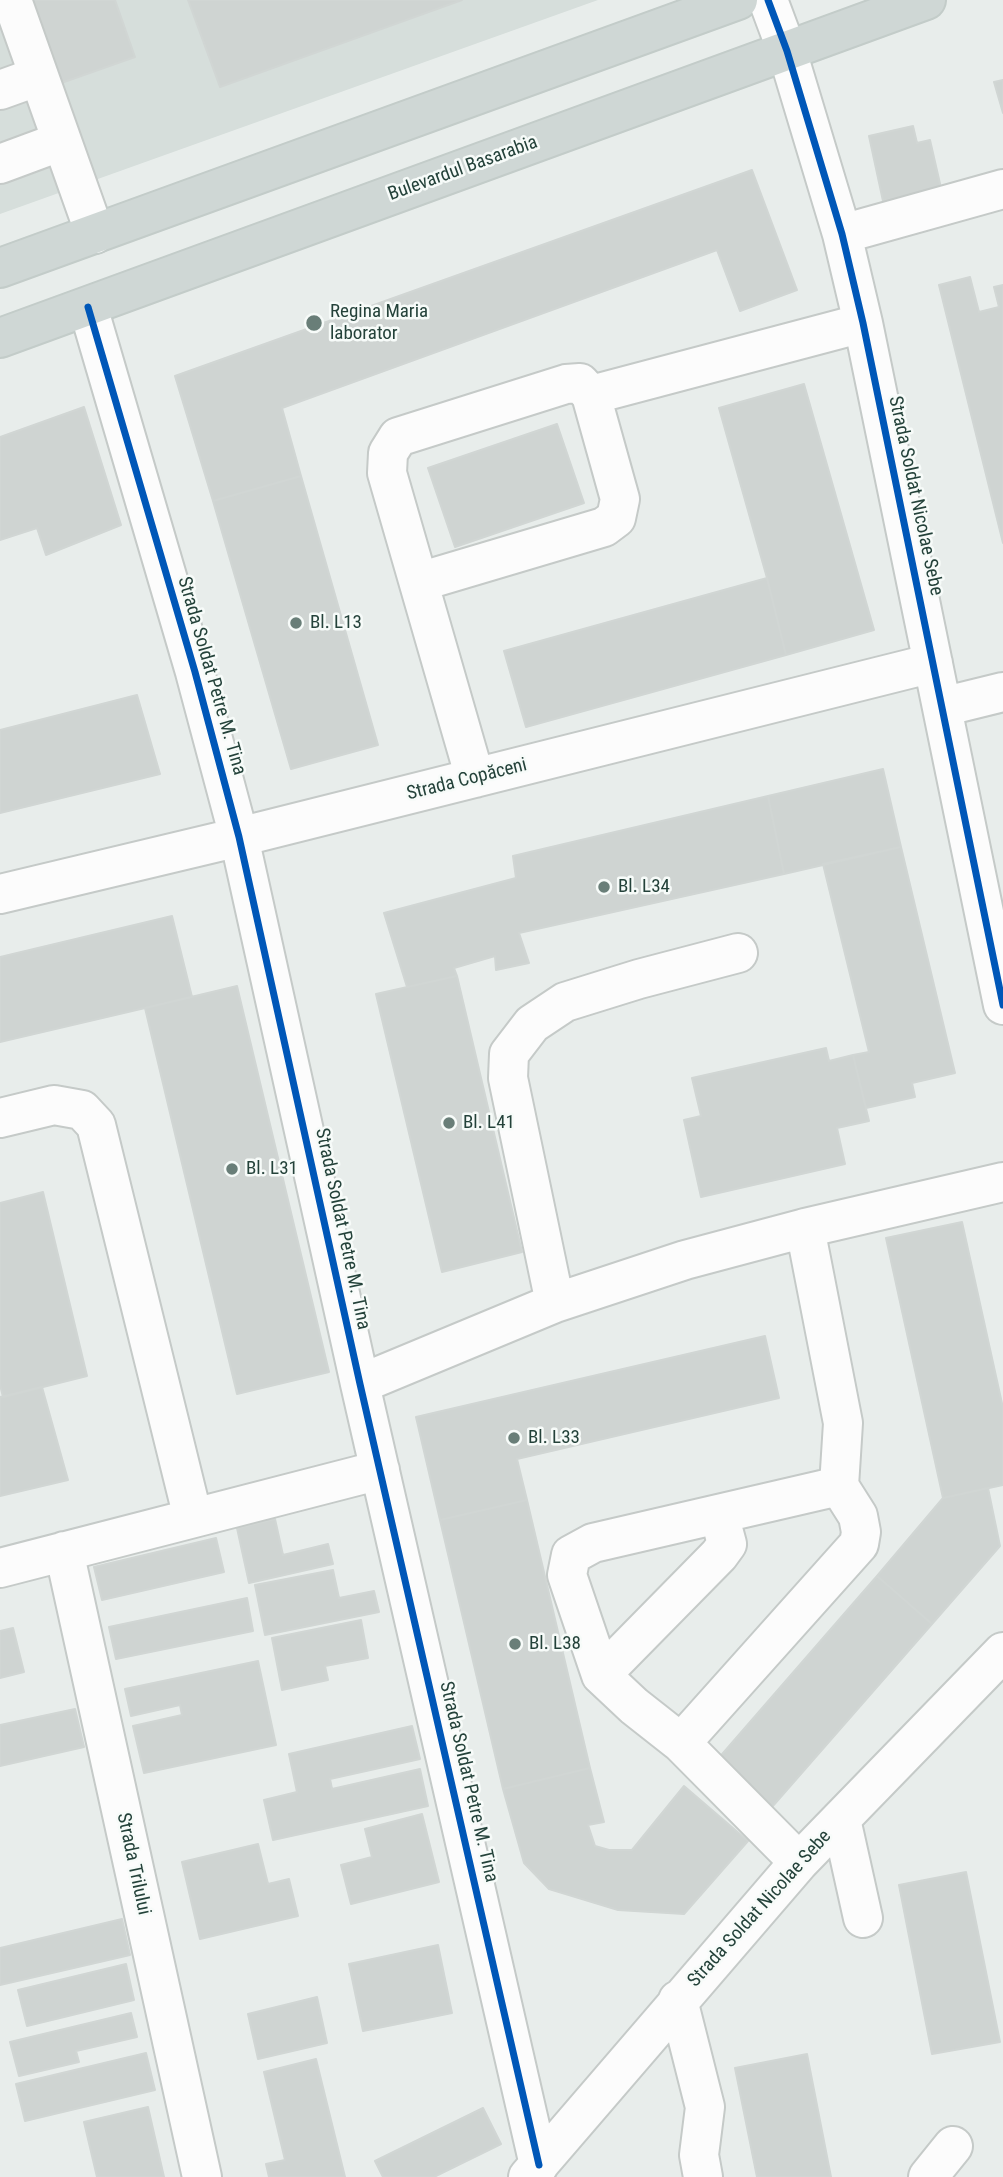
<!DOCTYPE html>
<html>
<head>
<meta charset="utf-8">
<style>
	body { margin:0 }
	canvas { display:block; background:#e8edeb }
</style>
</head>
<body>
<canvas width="1003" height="2177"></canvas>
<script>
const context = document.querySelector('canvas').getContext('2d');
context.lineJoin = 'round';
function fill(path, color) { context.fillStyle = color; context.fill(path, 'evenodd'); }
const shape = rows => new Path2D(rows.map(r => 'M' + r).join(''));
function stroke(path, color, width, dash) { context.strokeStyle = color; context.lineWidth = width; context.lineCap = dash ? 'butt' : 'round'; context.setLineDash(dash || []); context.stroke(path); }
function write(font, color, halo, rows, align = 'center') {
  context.font = font + ' "Roboto Condensed",sans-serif'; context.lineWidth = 5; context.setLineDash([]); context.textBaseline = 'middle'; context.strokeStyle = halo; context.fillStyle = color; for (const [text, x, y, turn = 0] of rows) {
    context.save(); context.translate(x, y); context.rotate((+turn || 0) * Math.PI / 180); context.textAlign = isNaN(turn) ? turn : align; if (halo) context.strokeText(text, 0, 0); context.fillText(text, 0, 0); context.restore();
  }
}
const built = shape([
	[0,0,598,0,0,214]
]);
const building = shape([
	[15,0,115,0,135,57,47,88,15,0],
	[188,0,462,0,220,87,188,0],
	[1003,80,1003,113,994,82,1003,80],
	[913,126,917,143,930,140,941,188,883,201,869,136,913,126],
	[752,170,797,290,740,311,717,250,282,408,301,476,213,501,175,376,752,170],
	[970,277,979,312,999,307,994,287,1003,285,1003,543,939,285,970,277],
	[804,384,874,630,786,655,767,578,719,408,804,384],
	[84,407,121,525,46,555,37,528,0,540,0,437,84,407],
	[557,424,584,503,455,547,428,468,557,424],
	[301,476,378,745,291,769,213,501,301,476],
	[767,578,786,655,526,727,504,651,767,578],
	[137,695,160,774,0,813,0,730,137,695],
	[883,769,901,847,784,874,768,796,883,769],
	[768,796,784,874,519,933,529,963,496,970,495,956,454,968,457,976,407,987,384,913,516,878,513,856,768,796],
	[901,847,955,1073,912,1083,915,1097,866,1108,853,1055,869,1052,823,864,901,847],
	[172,916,192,997,0,1042,0,957,172,916],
	[457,976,522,1252,442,1272,376,994,457,976],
	[237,986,329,1372,237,1394,145,1008,237,986],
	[826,1048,829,1061,853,1055,869,1121,837,1128,845,1164,701,1197,684,1120,701,1116,692,1078,826,1048],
	[43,1192,87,1376,3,1397,0,1385,0,1203,43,1192],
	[962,1222,1003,1408,1003,1485,943,1498,886,1238,962,1222],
	[765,1336,779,1398,517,1459,527,1500,440,1520,416,1417,765,1336],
	[42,1387,68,1480,0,1496,0,1397,42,1387],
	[988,1488,1000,1546,932,1624,877,1576,943,1498,988,1488],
	[527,1500,590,1768,503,1789,440,1520,527,1500],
	[275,1519,283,1555,328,1544,333,1564,249,1583,237,1528,275,1519],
	[216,1538,224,1572,102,1600,94,1567,216,1538],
	[333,1570,339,1598,374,1591,379,1612,265,1635,255,1585,333,1570],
	[877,1576,932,1624,772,1807,717,1760,877,1576],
	[247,1598,253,1631,116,1659,109,1627,247,1598],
	[361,1620,368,1658,325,1666,328,1680,282,1690,272,1638,361,1620],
	[13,1628,24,1672,0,1678,0,1631,13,1628],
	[258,1661,276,1745,144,1773,133,1726,182,1715,180,1705,131,1716,125,1689,258,1661],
	[75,1709,84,1747,0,1766,0,1725,75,1709],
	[412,1726,420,1759,330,1779,332,1789,420,1769,428,1806,273,1840,264,1800,297,1792,289,1754,412,1726],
	[590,1768,604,1822,588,1825,595,1846,609,1850,632,1850,684,1786,748,1841,684,1914,618,1910,549,1889,524,1863,503,1789,590,1768],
	[422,1814,439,1882,351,1904,341,1865,372,1857,365,1829,422,1814],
	[258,1844,268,1884,289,1879,298,1916,200,1939,182,1862,258,1844],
	[966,1872,1000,2042,932,2054,899,1885,966,1872],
	[122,1919,130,1955,0,1985,0,1948,122,1919],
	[438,1945,452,2013,363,2031,349,1964,438,1945],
	[126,1964,134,2000,27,2026,18,1990,126,1964],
	[317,1997,327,2043,258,2059,248,2014,317,1997],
	[131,2013,137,2037,76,2051,79,2062,19,2076,10,2042,131,2013],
	[146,2053,155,2090,25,2121,16,2084,146,2053],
	[807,2054,831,2177,757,2177,735,2068,807,2054],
	[316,2059,345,2177,269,2177,266,2164,285,2160,264,2072,316,2059],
	[148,2107,164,2177,97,2177,84,2122,148,2107],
	[483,2108,501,2144,434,2177,383,2177,375,2161,483,2108]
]);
const minor = shape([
	[12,0,95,234],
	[768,0,787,51,842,234,863,323,1003,1005],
	[0,90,39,76],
	[0,164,62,141],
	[842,234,1003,189],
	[88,307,195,672,239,837,360,1384,539,2165],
	[591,395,863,323],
	[419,582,604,527,616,518,620,499,591,395,580,383,566,384,398,437,388,453,387,473,475,778],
	[942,707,1003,692],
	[0,894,239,837,933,663],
	[0,1118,54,1105,82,1110,96,1125,193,1518],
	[555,1303,508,1078,509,1054,532,1024,565,1002,639,979,738,953],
	[360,1384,555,1303,685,1260,805,1228,1003,1182],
	[64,1551,202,2177],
	[0,1568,380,1470],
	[601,1675,719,1555,727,1544,719,1514],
	[681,1743,859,1544,861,1532,858,1516,839,1486,843,1423,805,1228],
	[841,1819,863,1918],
	[799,1862,681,1743,634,1706,601,1675,567,1575,571,1555,593,1543,839,1486],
	[678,2000,705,2107,699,2155,703,2177],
	[528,2177,799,1862,1003,1652],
	[928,2177,953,2146]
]);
const major = shape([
	[0,268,738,0],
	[0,338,926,0]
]);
const cycleway = shape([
	[768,0,787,51,842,234,863,323,1003,1005],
	[88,307,195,672,239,837,360,1384,539,2165]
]);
const markers = [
	[314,323,9,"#697e78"],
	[296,623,7,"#697e78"],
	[604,887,7,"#697e78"],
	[449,1123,7,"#697e78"],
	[232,1169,7,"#697e78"],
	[514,1438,7,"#697e78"],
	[515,1644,7,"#697e78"]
];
const streetNames = [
	["Bulevardul Basarabia",463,169,-20],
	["Strada Soldat Nicolae Sebe",915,496,78],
	["Strada Soldat Petre M. Tina",211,676,74],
	["Strada Copăceni",467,780,-14],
	["Strada Soldat Petre M. Tina",342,1229,78],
	["Strada Soldat Petre M. Tina",468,1782,77],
	["Strada Trilului",133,1864,78],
	["Strada Soldat Nicolae Sebe",760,1909,-48]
];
const poiNames = [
	["Regina Maria",330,312],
	["laborator",330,334],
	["Bl. L13",310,623],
	["Bl. L34",618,887],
	["Bl. L41",463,1123],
	["Bl. L31",246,1169],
	["Bl. L33",528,1438],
	["Bl. L38",529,1644]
];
fill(built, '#d6dedb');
fill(building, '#cfd4d2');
stroke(building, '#d1d6d4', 2);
stroke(minor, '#c5cac8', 42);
stroke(major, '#c3ccc9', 42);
stroke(minor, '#fcfcfc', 38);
stroke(major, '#cfd7d5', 38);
stroke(cycleway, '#0057b8', 7);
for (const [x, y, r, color] of markers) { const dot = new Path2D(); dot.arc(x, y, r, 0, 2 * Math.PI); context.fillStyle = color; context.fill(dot); stroke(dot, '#f7fbf9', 2.5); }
write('19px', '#24423a', '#f7fbf9', streetNames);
write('19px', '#24423a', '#f7fbf9', poiNames, 'left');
</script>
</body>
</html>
